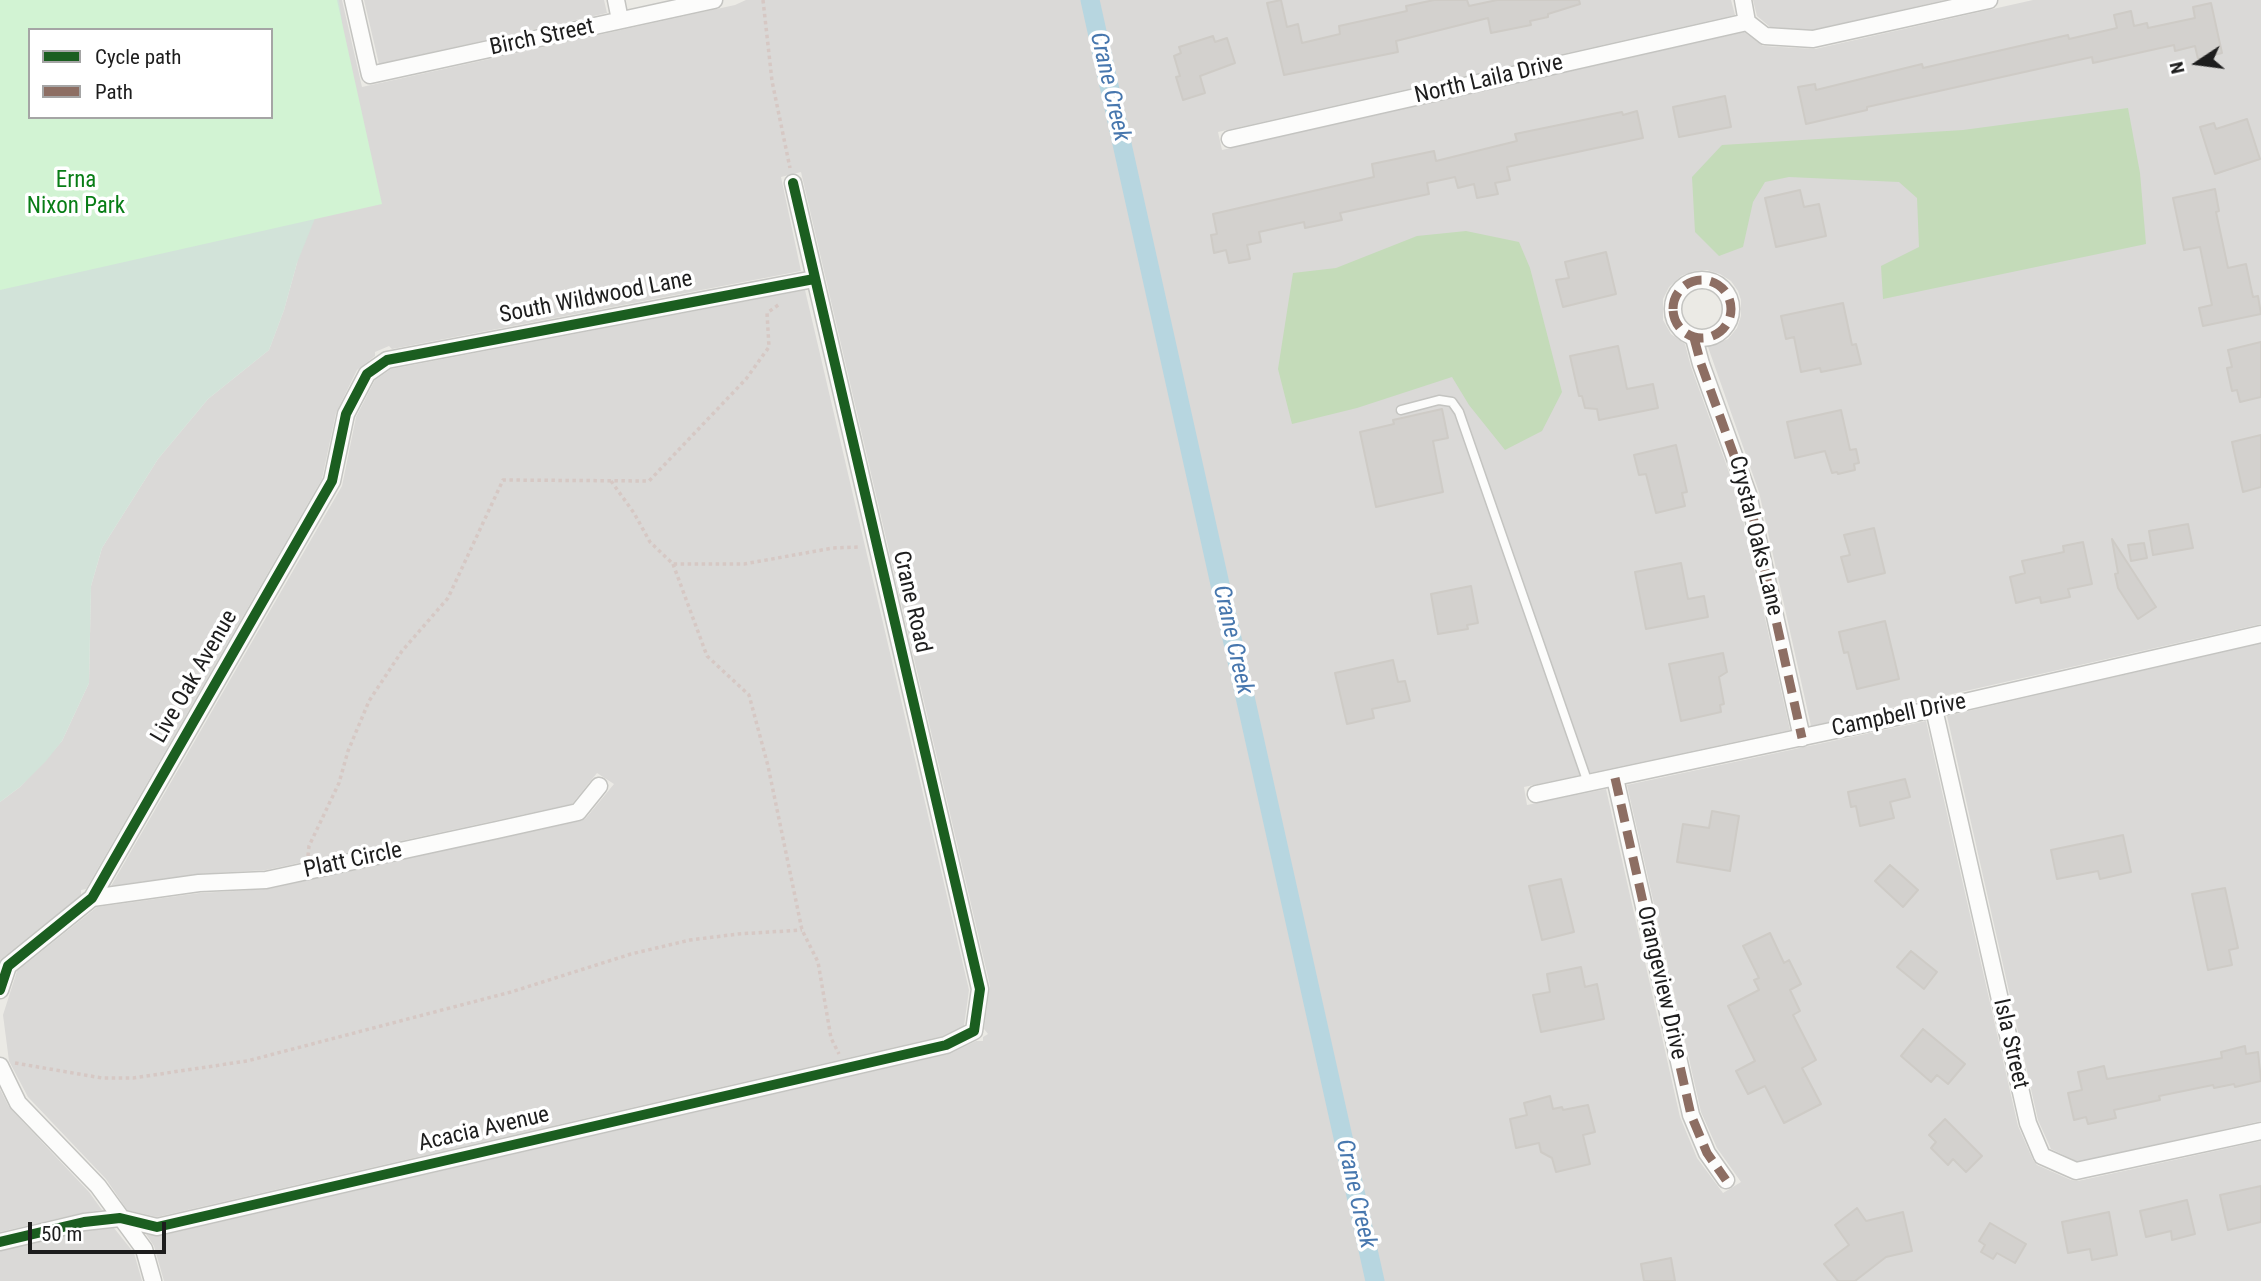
<!DOCTYPE html>
<html>
<head>
<meta charset="utf-8">
<style>
	body { margin:0 }
	#map { position:relative; width:2261px; height:1281px; overflow:hidden; background:#ebeae5; font-family:"Roboto Condensed",sans-serif }
	canvas { display:block }
	.legend { position:absolute; left:28px; top:28px; width:245px; height:91px; box-sizing:border-box; background:#fff; border:2px solid #a5a5a5; margin:0; padding:9px 12px; list-style:none; font-size:21px; color:#1d1d1d }
	.legend li { display:flex; align-items:center; gap:14px; height:35px }
	.legend b { width:35px; border:2px solid #a5a5a5 }
	.north { position:absolute; left:2163px; top:28px; width:70px; height:70px; -webkit-text-stroke:5px #fff; paint-order:stroke; rotate:257deg; font-size:19px; font-weight:700; line-height:28px; text-align:center; color:#1d1d1d }
	.north::after { content:''; display:block; margin:auto; width:24px; height:32px; background:#1d1d1d; clip-path:polygon(50% 0,100% 100%,50% 72%,0 100%) }
	.scale { position:absolute; left:28px; top:1222px; width:138px; height:32px; box-sizing:border-box; border:4px solid #1d1d1d; border-top:0; padding-left:9px; font-size:21px; line-height:24px; white-space:nowrap; color:#1d1d1d; -webkit-text-stroke:5px #fff; paint-order:stroke }
</style>
</head>
<body>
<div id="map">
<canvas width="2261" height="1281"></canvas>
<ul class="legend">
<li><b style="height:9px;background:#1b5e20"></b>Cycle path</li>
<li><b style="height:9px;background:#8d6e63"></b>Path</li>
</ul>
<div class="north">N</div>
<div class="scale">50 m</div>
</div>
<script>
const context = document.querySelector('canvas').getContext('2d');
context.lineJoin = 'round';
function fill(path, color) { context.fillStyle = color; context.fill(path, 'evenodd'); }
const shape = rows => new Path2D(rows.map(r => 'M' + r).join(''));
function stroke(path, color, width, dash) { context.strokeStyle = color; context.lineWidth = width; context.lineCap = dash ? 'butt' : 'round'; context.setLineDash(dash || []); context.stroke(path); }
function write(font, color, halo, rows, align = 'center') {
  context.font = font + ' "Roboto Condensed",sans-serif'; context.lineWidth = 7; context.setLineDash([]); context.textBaseline = 'middle'; context.strokeStyle = halo; context.fillStyle = color; for (const [text, x, y, turn = 0] of rows) {
    context.save(); context.translate(x, y); context.rotate((+turn || 0) * Math.PI / 180); context.textAlign = isNaN(turn) ? turn : align; if (halo) context.strokeText(text, 0, 0); context.fillText(text, 0, 0); context.restore();
  }
}
const residential = shape([
	[339,0,342,0,362,87,735,5,746,0,1731,0,1735,15,1218,132,1222,150,1744,32,1763,46,1815,49,2033,0,2261,0,2261,624,1811,726,1759,492,1708,347,1728,339,1737,328,1741,316,1741,300,1738,291,1731,281,1720,274,1707,270,1694,271,1681,276,1669,287,1663,299,1663,320,1671,334,1685,344,1691,367,1738,497,1790,730,1524,787,1527,805,1606,789,1680,1117,1697,1158,1723,1193,1741,1182,1717,1148,1701,1112,1627,785,1926,721,2018,1126,2033,1160,2037,1165,2071,1180,2078,1181,2261,1141,2261,1281,164,1281,154,1246,146,1234,159,1236,948,1054,976,1041,983,1041,983,1037,988,1034,984,1029,990,986,801,172,781,177,801,271,392,349,389,346,375,352,375,356,357,370,336,413,322,479,86,889,81,890,81,895,0,960,0,802,20,787,62,741,89,683,91,586,102,548,158,459,208,399,269,350,284,310,297,263],
	[364,0,604,0,607,13,379,64],
	[1753,0,1945,0,1813,30,1770,27,1757,16],
	[805,290,969,990,964,1026,943,1036,157,1217,127,1210,106,1179,28,1097,9,1061,3,1015,17,971,97,907,200,893,268,889,580,821,586,818,614,784,597,773,572,804,266,870,198,874,111,886,342,486,356,417,375,380,391,369],
	[2261,643,2261,1121,2078,1162,2051,1149,2038,1120,1947,716],
	[0,1089,9,1107,89,1192,102,1210,82,1213,0,1232],
	[114,1228,134,1253,142,1281,0,1281,0,1251,85,1231]
]);
const forest = shape([
	[2128,108,2140,173,2146,244,1883,299,1881,266,1919,247,1917,198,1899,182,1789,177,1765,182,1753,202,1743,247,1719,256,1695,232,1692,177,1722,145,1963,130],
	[1466,231,1519,242,1530,268,1562,392,1542,431,1505,450,1469,405,1452,377,1357,408,1292,424,1278,369,1293,273,1336,268,1417,236]
]);
const wetland = shape([
	[0,0,339,0,347,59,320,206,297,263,284,310,269,350,208,399,158,459,102,548,91,586,89,683,62,741,46,761,20,787,0,802],
	[30,30,271,30,271,117,30,117]
]);
const park = shape([
	[0,0,337,0,382,204,0,290],
	[30,30,271,30,271,117,30,117]
]);
const canal = shape([
	[1090,0,1375,1281]
]);
const building = shape([
	[1281,0,1287,27,1298,24,1302,43,1340,34,1339,26,1407,11,1406,6,1434,0,1467,0,1469,6,1497,0,1579,0,1580,4,1548,14,1548,17,1530,21,1531,25,1491,33,1488,18,1396,41,1398,52,1284,75,1267,3,1281,0],
	[2211,3,2222,53,2198,59,2195,46,2175,51,2174,45,2093,63,2092,57,1867,107,1867,110,1806,124,1798,87,1815,84,1816,90,1922,64,1923,68,2068,35,2069,39,2117,28,2114,15,2131,11,2134,26,2147,23,2148,28,2195,18,2193,7,2211,3],
	[1213,36,1215,42,1227,38,1235,63,1200,76,1205,93,1183,100,1176,77,1180,76,1174,56,1181,53,1179,47,1213,36],
	[1725,96,1731,127,1679,137,1673,107,1725,96],
	[1637,111,1643,138,1507,167,1510,180,1495,183,1498,194,1477,198,1474,184,1458,188,1455,177,1427,183,1429,194,1340,213,1342,220,1305,228,1304,222,1259,232,1261,242,1247,245,1250,259,1229,263,1226,250,1214,253,1211,235,1217,234,1213,214,1374,177,1372,164,1434,151,1436,161,1517,141,1515,134,1622,112,1623,115,1637,111],
	[2247,119,2260,159,2215,174,2200,127,2214,123,2216,129,2247,119],
	[2215,189,2219,211,2216,212,2228,268,2246,264,2253,297,2258,296,2261,314,2203,326,2199,308,2212,305,2200,247,2184,250,2173,198,2215,189],
	[1800,190,1804,207,1819,204,1826,236,1776,247,1765,198,1800,190],
	[1606,252,1616,294,1563,307,1556,280,1569,278,1565,262,1606,252],
	[1843,303,1852,345,1856,344,1861,364,1821,372,1820,368,1801,372,1794,337,1786,339,1781,316,1843,303],
	[2261,342,2261,397,2240,402,2237,390,2232,391,2227,368,2232,367,2228,350,2261,342],
	[1618,346,1627,389,1653,384,1658,408,1599,420,1597,409,1585,408,1582,396,1579,396,1570,356,1618,346],
	[1442,409,1448,438,1433,441,1443,492,1376,507,1360,432,1394,424,1393,420,1442,409],
	[1841,410,1850,450,1856,449,1859,463,1854,464,1855,470,1838,474,1837,472,1832,473,1825,451,1795,458,1787,422,1841,410],
	[2261,435,2261,487,2243,492,2232,442,2261,435],
	[1676,445,1687,492,1682,493,1685,506,1656,513,1646,474,1639,475,1634,455,1676,445],
	[2188,524,2193,548,2153,555,2149,531,2188,524],
	[1874,528,1885,573,1848,582,1841,557,1850,555,1844,535,1874,528],
	[2112,539,2156,607,2138,619,2118,588,2115,574,2118,573,2112,539],
	[2083,542,2092,584,2068,589,2070,597,2041,603,2040,597,2016,603,2010,577,2025,573,2022,561,2064,552,2063,546,2083,542],
	[2144,543,2147,558,2131,561,2128,545,2144,543],
	[1681,563,1688,599,1704,596,1708,617,1646,629,1635,572,1681,563],
	[1471,586,1478,623,1467,625,1468,629,1438,634,1431,594,1471,586],
	[1885,621,1899,679,1857,689,1848,652,1844,653,1839,632,1885,621],
	[1723,653,1727,672,1719,677,1724,704,1720,705,1721,712,1681,721,1669,664,1723,653],
	[1393,660,1398,682,1405,681,1410,701,1372,709,1374,718,1347,724,1335,673,1393,660],
	[1905,779,1910,797,1890,802,1894,818,1860,826,1856,806,1851,807,1848,792,1905,779],
	[1712,811,1739,816,1730,871,1677,862,1683,824,1709,828,1712,811],
	[2123,835,2131,872,2100,879,2098,871,2057,879,2051,850,2123,835],
	[1890,865,1918,890,1903,907,1875,881,1890,865],
	[1561,879,1574,932,1542,940,1529,886,1561,879],
	[2225,888,2238,948,2229,950,2232,965,2208,970,2192,894,2225,888],
	[1770,933,1784,963,1789,960,1801,984,1790,990,1800,1011,1793,1015,1816,1060,1802,1068,1821,1104,1784,1123,1765,1086,1748,1094,1736,1071,1755,1061,1728,1006,1759,990,1754,980,1759,978,1743,946,1770,933],
	[1911,951,1937,972,1924,989,1897,967,1911,951],
	[1581,967,1585,987,1597,984,1604,1019,1541,1032,1533,995,1550,992,1547,974,1581,967],
	[1923,1029,1965,1064,1948,1084,1937,1075,1931,1082,1901,1056,1923,1029],
	[2245,1046,2246,1054,2258,1052,2261,1081,2235,1087,2234,1084,2214,1088,2213,1085,2159,1096,2160,1100,2114,1110,2116,1118,2088,1124,2086,1117,2074,1120,2068,1093,2082,1090,2078,1072,2104,1066,2107,1079,2222,1058,2221,1052,2245,1046],
	[1550,1096,1553,1109,1562,1107,1563,1110,1588,1105,1595,1132,1583,1135,1590,1164,1556,1172,1552,1158,1541,1152,1539,1143,1516,1148,1510,1119,1527,1115,1524,1103,1550,1096],
	[1945,1119,1982,1156,1966,1172,1953,1159,1948,1165,1931,1148,1936,1142,1929,1135,1945,1119],
	[2261,1186,2261,1222,2228,1230,2220,1195,2261,1186],
	[2187,1200,2195,1234,2172,1240,2171,1231,2146,1237,2140,1211,2187,1200],
	[1857,1208,1866,1221,1903,1212,1912,1251,1886,1257,1855,1281,1838,1281,1824,1264,1849,1245,1835,1225,1857,1208],
	[2109,1212,2117,1255,2092,1260,2090,1249,2068,1253,2062,1222,2109,1212],
	[1990,1223,2026,1244,2015,1263,1997,1253,1993,1259,1981,1252,1985,1245,1979,1241,1990,1223],
	[1671,1258,1675,1281,1644,1281,1641,1264,1671,1258]
]);
const path = shape([
	[763,0,772,81,790,168],
	[611,481,634,513,650,542,673,564,744,564,833,548,860,547],
	[673,564,707,656,749,695,768,766,802,930,818,962,831,1038,839,1054],
	[308,856,309,846,339,783,348,751,369,701,402,651,448,598,503,480,649,481,746,379,769,347,767,313,781,303],
	[15,1063,102,1078,133,1078,247,1061,511,992,631,954,690,940,738,934,802,930]
]);
const lane = shape([
	[1401,410,1439,400,1452,402,1459,412,1588,783]
]);
const street = shape([
	[353,0,370,75,714,0],
	[616,0,620,20],
	[1743,0,1747,22],
	[1747,22,1765,36,1813,39,1989,0],
	[1230,139,1747,22],
	'1673 309a29 29 0 1 1 58 0a29 29 0 1 1-58 0Z',
	[1694,338,1701,364,1748,494,1802,738],
	[1934,709,2028,1123,2042,1156,2076,1171,2261,1131],
	[1615,778,1691,1115,1707,1153,1726,1180],
	[1536,794,1934,709,2261,634],
	[92,898,199,883,266,880,497,830,578,812,599,786],
	[0,990,8,966,92,898,332,481,346,414,367,374,387,360,814,279],
	[0,1066,18,1103,98,1186,144,1249,153,1281],
	[0,1242,84,1222,120,1218,157,1227,946,1045,974,1031,980,989,793,183]
]);
const quiet = shape([
	'1673 309a29 29 0 1 1 58 0a29 29 0 1 1-58 0Z',
	[1694,338,1701,364,1748,494,1802,738],
	[1615,778,1691,1115,1707,1153,1726,1180]
]);
const cycleway = shape([
	[0,990,8,966,92,898,332,481,346,414,367,374,387,360,814,279],
	[0,1242,84,1222,120,1218,157,1227,946,1045,974,1031,980,989,793,183]
]);
const streetNames = [
	["Birch Street",542,38,-12],
	["North Laila Drive",1489,80,-13],
	["South Wildwood Lane",596,298,-11],
	["Crystal Oaks Lane",1755,536,76],
	["Crane Road",911,602,77],
	["Live Oak Avenue",195,677,-60],
	["Campbell Drive",1899,716,-12],
	["Platt Circle",353,861,-12],
	["Orangeview Drive",1661,983,77],
	["Isla Street",2010,1044,77],
	["Acacia Avenue",484,1130,-13]
];
const parkNames = [
	["Erna",76,181],
	["Nixon Park",76,207]
];
const waterNames = [
	["Crane Creek",1109,87,77],
	["Crane Creek",1232,640,77],
	["Crane Creek",1355,1194,77]
];
fill(residential, '#dad9d7');
fill(forest, '#c4dbb9');
fill(wetland, '#d2e3d9');
fill(park, '#d2f3d3');
stroke(canal, '#b7d6e0', 19);
fill(building, '#d3d1ce');
stroke(building, '#cecbc6', 2);
stroke(lane, '#c4c4c1', 11);
stroke(street, '#c4c4c1', 19);
stroke(path, '#d6c8c4', 3.5, [3.5, 3.5]);
stroke(lane, '#fcfcfb', 8);
stroke(street, '#fcfcfb', 16);
stroke(quiet, '#8d6e63', 9, [18, 9]);
stroke(cycleway, '#1b5e20', 10);
write('23px', '#1d1d1d', '#fff', streetNames);
write('23px', '#087d16', '#fff', parkNames);
write('italic 24px', '#4777ae', '#fff', waterNames);
</script>
</body>
</html>
